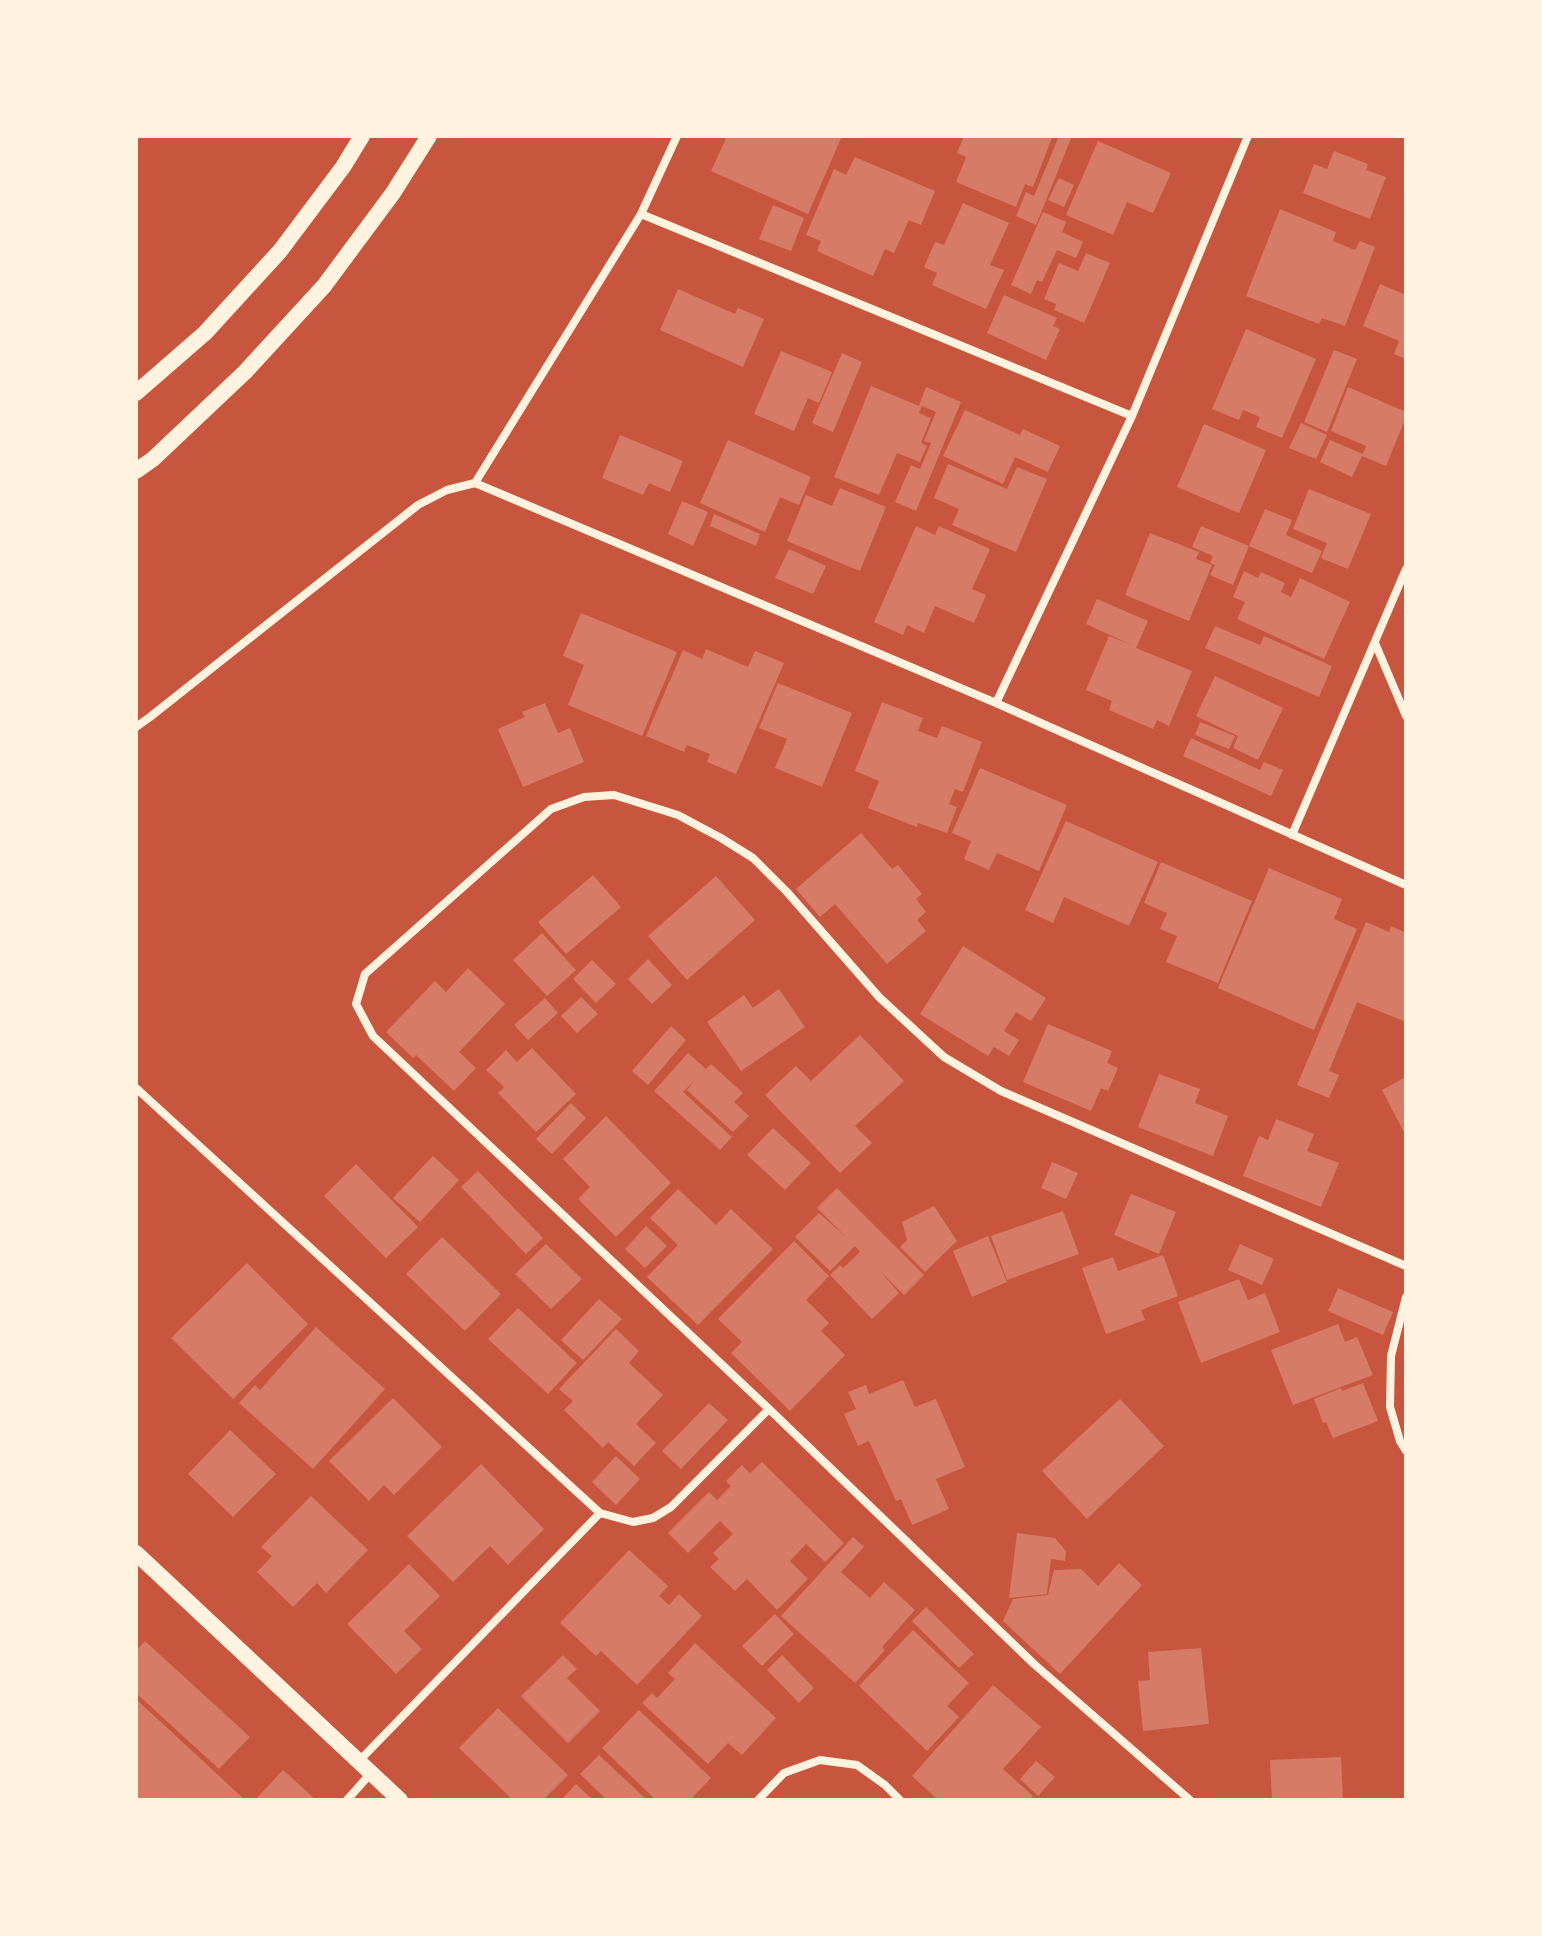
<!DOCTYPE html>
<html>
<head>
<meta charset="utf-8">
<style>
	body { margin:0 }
	#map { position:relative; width:1542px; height:1936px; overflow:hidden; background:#c8553d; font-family:Karla,sans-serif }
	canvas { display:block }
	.frame { position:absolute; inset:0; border:138px solid #fff3e0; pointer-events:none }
</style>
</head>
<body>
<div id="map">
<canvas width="1542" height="1936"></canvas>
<div class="frame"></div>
</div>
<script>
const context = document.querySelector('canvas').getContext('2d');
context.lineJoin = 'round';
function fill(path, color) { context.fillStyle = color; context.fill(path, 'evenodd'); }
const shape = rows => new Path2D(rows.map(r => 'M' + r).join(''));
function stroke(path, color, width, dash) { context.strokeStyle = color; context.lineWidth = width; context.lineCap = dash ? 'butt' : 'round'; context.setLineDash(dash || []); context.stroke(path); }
const building = shape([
	[727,136,842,136,808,214,711,171],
	[964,136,1048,136,1052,138,1033,187,1025,184,1016,207,956,182,966,157,957,153],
	[1059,136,1072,136,1036,225,1016,216,1026,192,1034,196],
	[1098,141,1171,173,1153,213,1127,202,1113,235,1066,215],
	[1334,151,1368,164,1366,170,1386,177,1370,219,1303,193,1314,164,1327,169],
	[855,157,935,191,921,225,909,220,894,253,885,249,873,276,817,251,821,241,806,235,834,169,846,175],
	[1059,178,1074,185,1064,207,1048,200],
	[963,203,1009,223,990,265,1004,270,986,309,932,285,937,273,924,267,935,242,944,245],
	[773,205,804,218,791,251,759,239],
	[1280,209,1336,232,1333,241,1355,250,1360,241,1375,247,1345,326,1322,318,1319,324,1246,296],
	[1043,212,1066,222,1062,232,1083,242,1076,258,1057,250,1042,282,1037,280,1031,294,1011,285],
	[1086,253,1110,263,1084,323,1054,310,1056,304,1044,299,1059,263,1078,271],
	[1380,284,1406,295,1406,359,1394,354,1399,341,1363,326],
	[678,289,735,314,738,308,764,319,743,367,660,330],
	[1004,295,1057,318,1053,326,1060,329,1046,360,987,333],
	[1246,329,1316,359,1282,438,1256,427,1260,417,1243,410,1239,420,1212,409],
	[1334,350,1357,359,1327,432,1304,422],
	[781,351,832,372,819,403,808,398,794,431,754,414],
	[842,353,862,362,833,432,812,423],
	[871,386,919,406,926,387,961,402,916,511,895,502,911,465,920,469,931,443,924,441,936,412,922,406,919,413,931,418,921,443,927,446,920,462,897,453,879,495,834,477],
	[1348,387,1406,412,1406,417,1386,466,1362,456,1363,454,1352,477,1320,462,1330,440,1363,454,1366,446,1331,431],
	[965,410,1020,435,1023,429,1060,446,1048,472,1015,457,1003,484,943,456],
	[1301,423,1327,435,1316,459,1289,448],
	[1204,424,1266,450,1239,513,1177,487],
	[620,435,683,461,670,492,649,483,643,495,602,478],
	[728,440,811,477,799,505,780,497,765,532,700,503],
	[948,464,1007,489,1017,467,1047,479,1016,552,952,525,959,509,934,498],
	[840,488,886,507,860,571,787,541,806,495,832,506],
	[1309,489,1371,514,1348,569,1321,558,1327,543,1293,529],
	[682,501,708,512,693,546,668,534],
	[1265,509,1292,520,1286,535,1322,551,1312,573,1249,546],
	[714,514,760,534,756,546,710,526],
	[916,526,935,535,939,526,990,549,972,589,986,595,974,623,935,606,924,633,907,625,903,635,874,622],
	[1201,526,1249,546,1233,585,1210,575,1215,565,1210,563,1213,556,1192,547],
	[1150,533,1199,552,1196,559,1212,565,1189,621,1125,595],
	[789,549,826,566,813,594,775,578],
	[1244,571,1258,578,1261,572,1285,583,1281,592,1291,597,1300,578,1350,602,1324,659,1237,619,1245,602,1233,597],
	[1097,599,1148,621,1136,648,1192,671,1169,726,1157,720,1153,729,1109,710,1112,701,1086,690,1109,636,1132,645,1086,624],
	[581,613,677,652,642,736,568,705,584,665,563,656],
	[1215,626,1260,645,1264,636,1332,666,1319,697,1205,648],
	[706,649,748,667,755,651,784,663,736,774,707,762,710,754,687,745,684,752,646,736,683,650,702,659],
	[1215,676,1283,708,1258,760,1233,748,1238,736,1196,716],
	[778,683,852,713,822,787,775,768,787,739,759,728],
	[882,702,923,718,918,731,937,738,942,726,982,742,963,792,955,789,949,804,957,807,947,833,918,823,917,827,868,808,879,781,855,771],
	[545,703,558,733,570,728,584,762,523,787,498,729,525,717,522,712],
	[1200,722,1235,736,1229,749,1195,735],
	[1191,738,1260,770,1264,762,1283,770,1271,796,1183,756],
	[980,768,1067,805,1039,871,997,853,989,870,964,859,971,841,952,833],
	[1066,821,1158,862,1129,926,1064,897,1053,923,1025,910],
	[861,833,892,869,898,865,922,894,916,899,926,912,917,920,926,931,887,964,835,904,820,917,796,889],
	[1161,862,1252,901,1218,983,1166,962,1177,936,1160,929,1167,913,1144,903],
	[1269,868,1342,899,1334,919,1357,929,1314,1030,1218,988],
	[593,875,621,907,566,954,538,922],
	[716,876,755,920,687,980,648,936],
	[1366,922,1389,932,1391,926,1406,933,1406,1022,1357,1002,1329,1071,1339,1075,1329,1098,1297,1085],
	[542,933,576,970,547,996,513,960],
	[963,946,1046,998,1031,1021,1016,1012,1004,1031,1019,1040,1009,1056,994,1047,988,1056,920,1014],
	[648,959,672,985,652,1004,628,979],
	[592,960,616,984,596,1003,573,979],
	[468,968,505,1004,459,1052,476,1068,454,1091,416,1055,413,1058,386,1032,435,981,446,992],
	[779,989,805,1027,741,1071,707,1022,744,995,753,1008],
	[581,997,598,1014,577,1033,561,1016],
	[545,998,558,1013,528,1040,514,1025],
	[1048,1024,1112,1051,1107,1063,1118,1068,1108,1091,1101,1088,1091,1111,1023,1082],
	[671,1026,686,1040,648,1085,632,1071],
	[860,1035,904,1081,855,1126,872,1143,840,1173,765,1095,796,1066,811,1081],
	[532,1048,576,1094,536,1132,498,1093,504,1087,486,1070,506,1050,517,1062],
	[688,1053,706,1069,711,1064,743,1093,734,1102,749,1116,733,1132,687,1090,694,1081,683,1092,732,1137,720,1150,654,1091],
	[1159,1074,1200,1089,1195,1103,1228,1116,1213,1156,1138,1127],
	[1406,1077,1406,1136,1382,1090],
	[571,1103,586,1118,552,1154,536,1139],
	[606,1116,671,1183,616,1237,578,1199,590,1187,563,1159],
	[1276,1119,1314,1134,1307,1151,1339,1163,1321,1207,1243,1176,1259,1136,1268,1140],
	[773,1128,811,1163,785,1190,747,1155],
	[433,1156,459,1180,420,1222,393,1198],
	[1052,1162,1078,1173,1066,1199,1041,1188],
	[356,1164,418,1227,386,1258,324,1196],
	[478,1171,543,1238,526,1254,461,1187],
	[837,1188,924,1275,904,1295,880,1271,899,1293,872,1319,830,1275,840,1265,843,1268,860,1252,855,1246,830,1271,795,1237,819,1213,847,1238,817,1208],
	[678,1189,716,1225,731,1209,773,1249,698,1325,647,1277,678,1245,650,1218],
	[1131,1194,1176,1212,1159,1254,1114,1235],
	[934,1206,957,1241,925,1272,900,1247,907,1240,902,1222],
	[1063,1211,1079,1254,1007,1280,991,1236],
	[646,1226,667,1246,645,1268,625,1249],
	[988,1236,1007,1282,972,1297,953,1251],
	[442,1237,501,1294,465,1331,406,1274],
	[794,1241,829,1276,806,1300,829,1323,821,1331,845,1355,790,1411,731,1353,742,1342,718,1319],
	[546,1244,582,1279,551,1309,515,1274],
	[1240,1244,1274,1259,1262,1285,1228,1270],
	[1163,1255,1178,1296,1141,1310,1145,1320,1106,1334,1082,1268,1113,1257,1118,1271],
	[247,1263,308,1324,233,1399,171,1338],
	[1239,1279,1248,1300,1265,1293,1280,1332,1201,1363,1178,1302],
	[1338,1288,1393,1312,1383,1335,1328,1311],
	[599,1299,622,1319,583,1360,561,1340],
	[518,1308,577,1363,548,1394,488,1339],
	[1338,1324,1345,1342,1357,1337,1373,1375,1293,1405,1271,1350],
	[316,1327,385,1389,313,1469,239,1403,255,1385,260,1390],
	[616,1329,639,1351,629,1363,663,1395,636,1424,656,1443,634,1466,608,1442,603,1448,564,1410,573,1401,559,1389],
	[903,1380,915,1407,936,1399,965,1467,936,1479,949,1509,912,1525,901,1499,896,1501,869,1441,858,1446,844,1414,856,1409,848,1392,866,1385,869,1394],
	[1363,1383,1378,1421,1333,1438,1326,1422,1323,1423,1314,1399,1341,1388,1342,1391],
	[393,1398,442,1447,394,1495,384,1485,369,1501,329,1461],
	[1120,1399,1164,1446,1087,1519,1042,1471],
	[709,1403,728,1420,681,1469,662,1451],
	[230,1430,276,1474,233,1517,188,1474],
	[616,1456,640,1479,616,1505,592,1482],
	[762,1462,844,1543,825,1562,806,1544,790,1561,808,1579,777,1610,747,1579,735,1591,710,1567,719,1559,713,1553,733,1534,720,1521,688,1553,668,1533,709,1492,717,1500,731,1486,726,1481,742,1465,750,1473],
	[481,1464,544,1529,508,1565,490,1546,453,1582,407,1536],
	[311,1496,368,1550,326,1593,317,1583,293,1607,257,1572,272,1556,261,1547],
	[1017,1533,1055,1538,1066,1551,1065,1561,1051,1559,1047,1594,1009,1598],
	[853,1537,864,1547,841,1572,870,1598,884,1582,915,1610,882,1647,885,1650,855,1683,781,1616],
	[629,1550,668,1586,659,1596,669,1605,679,1594,702,1616,637,1685,601,1651,596,1656,560,1623],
	[1119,1563,1142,1585,1060,1674,1003,1621,1013,1599,1048,1595,1054,1570,1081,1569,1098,1586],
	[409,1564,440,1596,404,1631,422,1649,396,1674,347,1624],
	[926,1607,974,1654,959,1668,912,1621],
	[775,1614,794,1634,762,1666,742,1646],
	[913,1630,969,1683,947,1706,959,1717,927,1751,859,1686],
	[145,1641,250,1737,219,1769,136,1693,136,1651],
	[695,1643,776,1718,742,1755,728,1743,708,1764,642,1703,652,1693,657,1698,675,1679,668,1673],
	[1201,1648,1209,1724,1143,1731,1138,1681,1150,1680,1148,1652],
	[563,1655,577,1669,567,1678,600,1711,568,1743,521,1696],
	[782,1655,814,1688,799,1703,767,1670],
	[993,1685,1041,1727,1003,1769,1033,1796,1029,1800,960,1800,957,1797,955,1800,938,1800,912,1776],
	[136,1699,245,1800,136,1800],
	[498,1708,568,1775,543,1800,513,1800,459,1748],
	[639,1710,711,1778,690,1800,656,1800,602,1748],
	[599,1755,647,1800,607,1800,580,1774],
	[1341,1757,1343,1800,1272,1800,1270,1760],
	[1036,1761,1055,1777,1038,1796,1020,1779],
	[283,1770,316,1800,255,1800],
	[576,1784,593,1800,561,1800]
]);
const minor = shape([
	[641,214,1132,416],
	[475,483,996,703,1406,885],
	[475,483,641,214,677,136],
	[1375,643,1406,716],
	[996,703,1132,416,1248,136],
	[136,727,150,717,418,505,447,490,475,483],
	[1292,835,1406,569],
	[136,1088,600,1513],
	[1406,1297,1391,1356,1390,1407,1400,1441,1406,1451],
	[359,1761,600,1513,633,1522,653,1518,671,1507,769,1409],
	[347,1800,371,1773],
	[758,1800,784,1773,820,1760,857,1765,885,1785,900,1800],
	[1190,1800,1034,1664,769,1409,373,1036,356,1004,365,974,551,809,584,797,614,795,678,815,721,838,753,858,787,892,879,997,944,1057,1001,1091,1406,1266]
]);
const secondary = shape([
	[136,393,205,333,280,251,343,167,362,136],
	[136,471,153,459,245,372,324,286,393,193,429,136],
	[136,1553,400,1800]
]);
fill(building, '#d67c66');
stroke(minor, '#fff3e0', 8);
stroke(secondary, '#fff3e0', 16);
</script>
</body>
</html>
